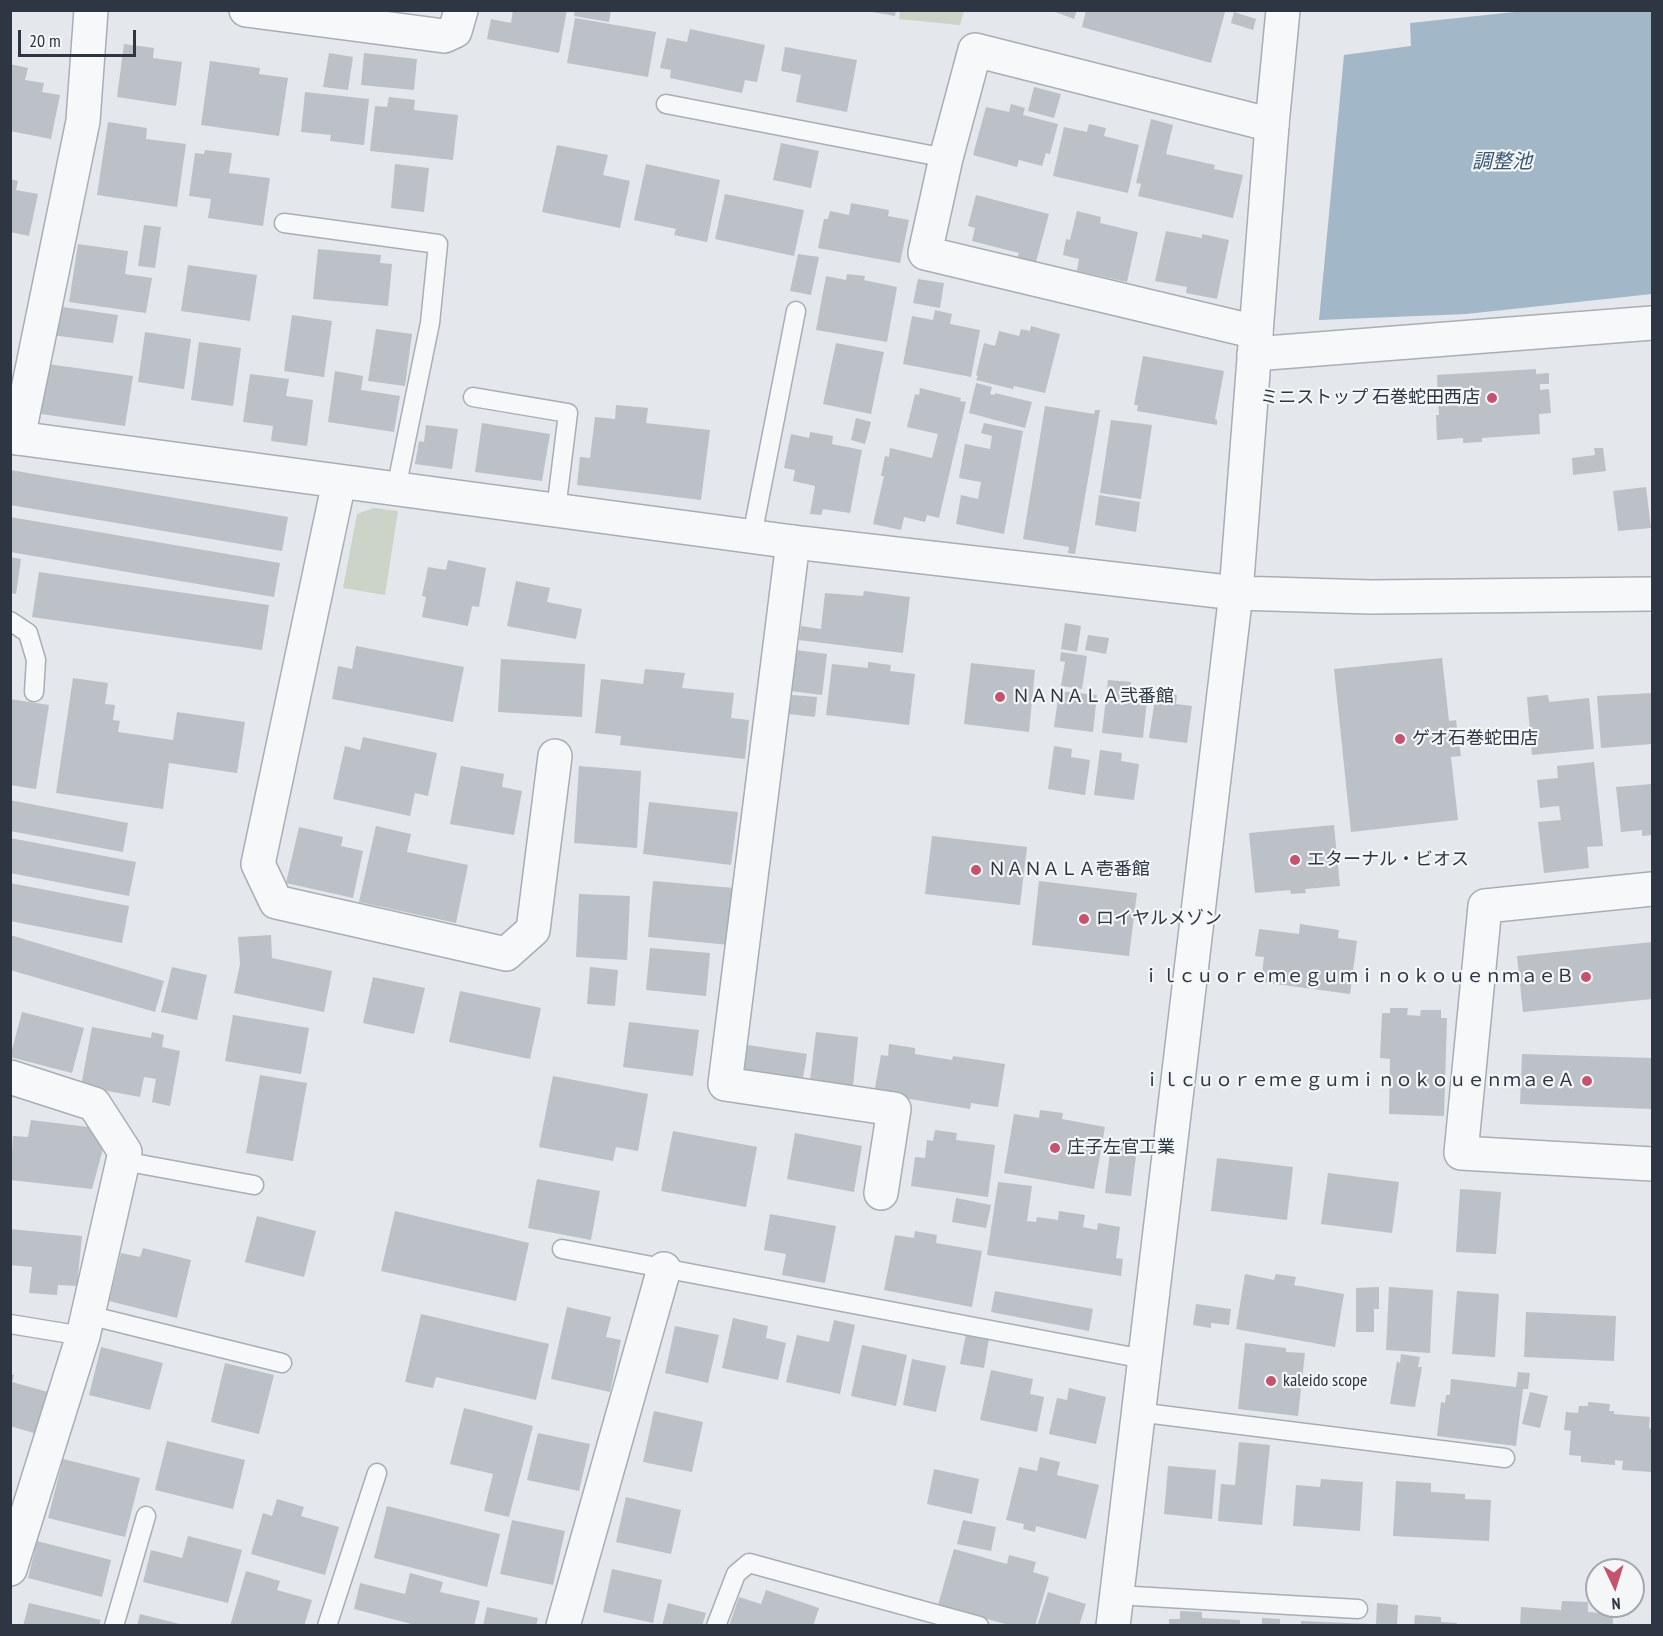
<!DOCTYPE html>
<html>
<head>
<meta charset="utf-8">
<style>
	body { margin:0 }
	#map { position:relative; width:1663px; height:1636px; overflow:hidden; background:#e4e7eb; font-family:"PT Sans Narrow",sans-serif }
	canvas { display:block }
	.frame { position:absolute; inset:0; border:12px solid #2d3642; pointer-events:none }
	.north { position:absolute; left:1585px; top:1558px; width:60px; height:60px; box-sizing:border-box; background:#f4f6f8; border:2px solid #a4a9af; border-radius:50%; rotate:176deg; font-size:16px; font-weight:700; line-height:24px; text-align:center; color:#2d3642 }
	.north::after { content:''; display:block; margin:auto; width:21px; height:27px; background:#c6536d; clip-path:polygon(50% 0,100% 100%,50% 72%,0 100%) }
	.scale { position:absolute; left:18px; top:30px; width:118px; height:27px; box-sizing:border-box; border:3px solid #2d3642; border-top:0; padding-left:8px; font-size:18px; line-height:21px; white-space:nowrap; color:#2d3642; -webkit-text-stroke:4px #f4f6f8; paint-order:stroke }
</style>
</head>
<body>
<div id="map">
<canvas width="1663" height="1636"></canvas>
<div class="frame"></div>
<div class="north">N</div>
<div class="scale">20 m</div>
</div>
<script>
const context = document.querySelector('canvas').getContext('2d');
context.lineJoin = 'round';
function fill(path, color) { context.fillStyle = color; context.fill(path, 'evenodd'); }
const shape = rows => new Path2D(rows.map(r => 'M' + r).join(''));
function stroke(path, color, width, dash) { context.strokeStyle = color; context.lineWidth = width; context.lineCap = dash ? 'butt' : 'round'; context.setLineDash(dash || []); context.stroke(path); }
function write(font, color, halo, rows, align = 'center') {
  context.font = font + ' "PT Sans Narrow","Noto Sans JP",sans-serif'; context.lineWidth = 4.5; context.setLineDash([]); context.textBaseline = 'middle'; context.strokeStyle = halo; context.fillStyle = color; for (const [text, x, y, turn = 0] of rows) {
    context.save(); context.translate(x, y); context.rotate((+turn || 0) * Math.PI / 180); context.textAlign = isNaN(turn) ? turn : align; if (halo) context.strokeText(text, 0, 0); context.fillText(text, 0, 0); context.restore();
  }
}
const green = shape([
	[900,11,900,10,964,11,960,25,899,19],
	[374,508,398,511,385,595,343,588,357,514]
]);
const water = shape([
	[1524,11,1652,11,1652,294,1466,314,1319,320,1344,55,1411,46,1410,23]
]);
const building = shape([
	[513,10,567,10,559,53,487,39,491,19,511,23],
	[575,10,611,10,609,22,574,16],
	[861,10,896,10,895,16],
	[1050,10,1077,10,1074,19],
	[1086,10,1220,10,1225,12,1211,63,1082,27],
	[1234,12,1256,19,1253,30,1231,23],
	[575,18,656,32,648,77,567,63],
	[690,29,765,45,757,82,745,80,742,93,670,78,671,70,660,68,667,38,687,42],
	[124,44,154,48,153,58,182,62,176,106,117,97],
	[785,47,857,60,847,112,796,102,801,75,781,71],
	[329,53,353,57,348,90,323,87],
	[364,53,417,59,414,90,361,85],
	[210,61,260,68,259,74,288,78,279,136,201,125],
	[10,64,28,68,25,80,44,83,42,92,60,95,51,139,10,131],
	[1034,87,1061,94,1054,118,1028,111],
	[305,92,369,99,364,145,330,141,331,135,301,132],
	[389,97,415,100,414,110,458,115,453,160,370,151,375,106,387,107],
	[1011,104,1025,108,1023,115,1058,124,1050,154,1046,153,1042,166,1019,160,1017,167,973,155,986,107,1009,112],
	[1151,119,1173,125,1166,154,1215,165,1214,169,1243,175,1233,218,1138,196,1141,184,1136,183],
	[108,122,147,128,146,139,186,144,177,207,97,195],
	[1089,124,1106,128,1104,136,1139,145,1128,193,1053,176,1064,127,1087,132],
	[781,143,819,151,811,188,773,180],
	[557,145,608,155,603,175,630,181,620,228,542,212],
	[205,150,232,153,229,173,270,178,263,226,208,218,211,199,189,196,195,153,204,154],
	[395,164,429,168,424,212,391,208],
	[646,164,720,180,707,242,674,235,676,229,634,220],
	[10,179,18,181,16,190,38,194,29,236,10,232],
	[725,194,804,210,794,256,715,239],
	[976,195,1049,214,1036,262,1017,258,1019,253,972,241,975,228,968,226],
	[851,203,889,210,888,216,909,220,900,263,818,248,824,219,828,219,830,211,849,215],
	[1077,211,1101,217,1100,223,1138,232,1127,282,1077,271,1079,259,1063,255,1066,239,1070,240],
	[144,225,161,227,155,268,138,266],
	[1166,231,1202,238,1202,234,1229,240,1217,299,1186,293,1187,287,1155,281],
	[78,244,128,251,125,274,152,278,146,313,69,302],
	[318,249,381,255,380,263,392,264,388,306,313,299],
	[798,254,819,257,811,295,790,291],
	[188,265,257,275,250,321,181,311],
	[847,274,865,276,864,280,897,287,887,342,816,330,826,276,846,280],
	[918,279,944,283,940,308,913,303],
	[56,306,118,315,113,343,51,335],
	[935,310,952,314,950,324,980,330,971,377,903,364,912,316,933,320],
	[292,315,332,321,324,377,284,371],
	[1031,326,1060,334,1045,393,1014,386,1013,389,976,380,978,376,976,375,984,343,995,346,999,331,1019,336,1021,329,1030,331],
	[376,329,412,334,405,386,368,381],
	[145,332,191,339,184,389,138,382],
	[199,342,241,348,233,406,191,400],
	[836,343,884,352,871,414,823,404],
	[1143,356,1224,371,1215,419,1217,420,1217,425,1137,411,1138,405,1134,405],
	[48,364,133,376,125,426,41,414],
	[1536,369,1536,374,1549,373,1549,384,1540,384,1540,390,1549,389,1551,413,1539,414,1540,434,1482,438,1482,442,1463,443,1463,438,1437,440,1436,415,1439,415,1437,375],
	[335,371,363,376,361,390,400,396,394,432,328,422],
	[250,374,289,379,286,396,313,400,307,446,271,441,273,426,243,422],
	[976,383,992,387,990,394,995,395,995,393,1032,402,1025,428,969,413],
	[920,388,961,398,960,401,966,402,939,518,927,515,925,522,904,517,901,530,873,524,884,476,881,476,885,456,889,457,890,448,932,458,938,434,907,427,915,394,919,395],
	[616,405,648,408,646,423,710,430,701,500,577,485,580,457,590,458,595,417,615,419],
	[1045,406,1094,414,1095,410,1100,410,1075,554,1068,553,1069,547,1023,539],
	[856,418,871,422,865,444,851,440],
	[1111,420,1152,425,1141,499,1100,493],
	[482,423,550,434,542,481,475,472],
	[984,423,1023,431,1004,534,956,524,961,495,978,499,981,482,959,478,965,444,990,449,992,436,981,433],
	[426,425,458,429,452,469,415,464,419,441,424,442],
	[810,432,833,436,832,444,862,450,850,513,823,509,821,515,810,514,815,486,793,481,795,470,784,468,791,434,809,438],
	[1594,448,1603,448,1606,471,1573,475,1572,458,1595,455],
	[10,470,288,517,282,551,10,505],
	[1646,487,1651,528,1618,531,1613,491],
	[1099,495,1140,502,1136,532,1095,525],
	[10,517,280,563,274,597,10,552],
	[10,557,21,559,16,594,10,593],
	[448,560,486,568,479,607,472,606,468,626,422,617,426,597,422,596,428,567,446,570],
	[39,572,269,605,262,650,32,617],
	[516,581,550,588,547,602,582,609,576,639,507,626],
	[864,591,910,597,903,653,799,640,801,626,821,629,825,593,863,596],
	[1065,623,1081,626,1077,652,1061,649],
	[1088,635,1109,638,1106,654,1085,650],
	[356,646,464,667,453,722,332,699,338,666,352,669],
	[796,650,827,654,822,695,791,691],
	[1061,652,1087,656,1082,689,1061,686,1065,662,1060,661],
	[1442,658,1449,721,1456,720,1461,756,1451,757,1458,820,1351,832,1334,669],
	[501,659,585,664,582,717,498,712],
	[868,662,891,665,890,671,915,674,909,725,826,715,832,664,868,668],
	[971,663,1035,670,1029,732,964,724],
	[645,669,685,673,682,688,734,693,731,718,749,720,745,759,620,745,621,736,595,733,601,679,643,684],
	[73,678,108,683,105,704,115,705,113,720,120,721,118,732,173,740,177,712,245,722,237,773,169,763,163,809,56,793],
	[1108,680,1131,682,1129,698,1147,700,1143,738,1102,733],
	[1059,691,1097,695,1093,732,1054,727],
	[1156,693,1177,695,1176,704,1192,706,1187,743,1149,738],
	[1652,693,1652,744,1601,748,1597,696],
	[792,695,817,697,815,717,789,714],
	[1548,695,1549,702,1589,698,1594,749,1532,755,1527,697],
	[10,699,49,705,36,789,10,785],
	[363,737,437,753,428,796,415,793,410,816,333,799,345,746,360,750],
	[1054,746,1072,749,1071,757,1090,760,1085,795,1048,789],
	[1100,750,1122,753,1121,761,1139,764,1134,800,1094,795],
	[1594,762,1603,846,1587,847,1589,868,1544,873,1538,822,1561,820,1559,806,1540,808,1537,780,1558,778,1557,766],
	[461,766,504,774,502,787,522,791,514,835,450,824],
	[579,766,641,771,637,848,574,843],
	[1652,784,1652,835,1642,836,1642,830,1621,832,1616,787],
	[10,800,128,823,123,852,10,831],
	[649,802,738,812,731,865,643,854],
	[1334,825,1340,886,1305,889,1306,893,1291,894,1290,890,1255,893,1249,833],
	[376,826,411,834,407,852,468,865,456,923,359,902],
	[299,827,343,837,341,846,363,851,353,898,286,883],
	[932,836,1027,847,1020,905,925,894],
	[10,838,136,862,129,896,10,873],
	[653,881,734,888,729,945,648,937],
	[1039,881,1137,893,1129,956,1032,945],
	[10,883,129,906,122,943,10,921],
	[579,894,630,896,627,960,576,957],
	[1300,924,1339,930,1338,938,1357,941,1350,994,1261,982,1264,957,1255,956,1259,929,1299,934],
	[10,935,164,981,155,1012,10,970],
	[271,935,272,958,332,971,324,1012,234,993,240,964,238,937],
	[1652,942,1652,999,1523,1012,1517,956],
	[650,948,710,953,706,996,646,990],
	[172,967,207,975,197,1020,161,1012],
	[590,967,618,970,615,1006,587,1004],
	[373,977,425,988,414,1034,363,1023],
	[460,991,541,1008,530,1059,449,1042],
	[1390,1008,1408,1008,1407,1015,1420,1016,1421,1010,1441,1010,1441,1018,1447,1018,1444,1116,1389,1114,1390,1059,1380,1058,1382,1013,1390,1013],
	[22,1012,84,1028,72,1073,10,1057],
	[233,1015,309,1028,301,1074,225,1061],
	[629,1022,699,1030,693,1076,623,1067],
	[92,1027,151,1038,152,1032,164,1035,162,1047,180,1051,170,1106,152,1102,156,1079,144,1077,140,1097,81,1086],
	[816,1032,858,1037,853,1086,810,1081],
	[741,1044,807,1054,802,1084,737,1073],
	[889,1044,915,1048,915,1054,952,1060,953,1056,1005,1064,998,1107,971,1103,970,1109,874,1093,881,1055,888,1056],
	[1522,1054,1652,1058,1652,1109,1520,1104],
	[260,1075,307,1083,293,1161,246,1153],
	[553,1076,648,1094,638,1151,616,1147,613,1161,539,1147],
	[1040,1110,1063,1113,1062,1119,1105,1127,1094,1189,1004,1173,1014,1114,1039,1118],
	[31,1120,88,1127,103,1149,92,1189,10,1180,13,1136,28,1137],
	[935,1130,957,1133,956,1140,995,1145,988,1197,911,1186,915,1157,925,1158,927,1140,933,1141],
	[673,1131,757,1147,746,1207,661,1191],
	[795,1133,862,1146,854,1192,787,1179],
	[1111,1145,1137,1148,1131,1196,1105,1193],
	[1217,1158,1293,1167,1287,1220,1211,1211],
	[1328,1173,1399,1182,1392,1233,1321,1224],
	[537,1179,600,1191,591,1240,528,1228],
	[998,1182,1032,1186,1027,1221,1036,1222,1037,1217,1058,1220,1059,1211,1085,1215,1083,1227,1097,1230,1098,1223,1120,1227,1116,1258,1123,1259,1121,1276,987,1255],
	[1460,1189,1501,1192,1496,1254,1456,1252],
	[956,1198,991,1205,986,1228,952,1222],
	[395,1211,529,1243,516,1301,381,1271],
	[770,1214,836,1226,825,1283,782,1275,786,1254,764,1250],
	[257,1216,316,1231,304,1277,245,1262],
	[10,1229,82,1236,77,1286,58,1285,57,1295,29,1293,32,1267,10,1265],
	[915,1231,937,1235,936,1243,982,1251,972,1307,884,1290,895,1235,914,1238],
	[143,1248,191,1260,177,1318,109,1301,121,1253,140,1257],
	[1245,1274,1274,1280,1276,1274,1296,1277,1294,1285,1344,1294,1335,1347,1236,1329],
	[1379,1287,1379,1309,1374,1309,1374,1332,1356,1332,1356,1288],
	[1389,1287,1433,1290,1430,1353,1386,1350],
	[995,1291,1093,1309,1089,1331,991,1312],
	[1457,1291,1499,1294,1495,1357,1452,1354],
	[1196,1304,1231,1309,1229,1325,1211,1323,1211,1328,1193,1325],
	[567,1307,611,1317,606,1337,621,1340,610,1392,551,1379],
	[1526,1312,1616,1316,1614,1361,1524,1357],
	[421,1314,549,1344,536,1400,436,1377,433,1388,405,1382],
	[733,1318,768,1326,766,1338,786,1343,778,1380,722,1368],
	[834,1320,855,1325,840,1394,786,1382,797,1335,829,1342],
	[675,1326,719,1335,708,1383,665,1373],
	[966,1334,989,1338,984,1368,960,1364],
	[1245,1343,1286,1348,1286,1352,1305,1353,1298,1416,1238,1409],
	[862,1345,907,1355,896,1406,851,1396],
	[101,1347,163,1363,150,1410,89,1395],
	[1401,1354,1420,1357,1418,1367,1422,1367,1415,1407,1390,1404,1397,1361,1400,1363],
	[912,1359,946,1366,936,1412,903,1405],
	[225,1363,274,1375,259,1434,211,1422],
	[991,1370,1033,1379,1030,1394,1044,1397,1037,1432,980,1420],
	[1518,1372,1530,1373,1528,1389,1523,1389,1516,1446,1437,1436,1441,1402,1445,1403,1446,1395,1450,1395,1451,1379,1516,1387],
	[10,1374,14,1375,12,1382,48,1392,37,1434,10,1426],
	[1069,1388,1106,1397,1096,1444,1049,1434,1057,1398,1067,1400],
	[1530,1392,1548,1396,1540,1428,1522,1424],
	[1588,1402,1610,1404,1609,1411,1614,1411,1614,1414,1650,1417,1649,1428,1652,1429,1652,1472,1622,1470,1623,1461,1615,1460,1615,1465,1581,1462,1581,1456,1569,1455,1571,1431,1564,1430,1566,1412,1578,1413,1579,1406,1588,1406],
	[464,1408,533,1426,509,1517,484,1511,493,1474,450,1464],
	[654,1411,703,1422,692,1472,643,1462],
	[538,1433,590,1444,579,1491,527,1480],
	[167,1441,245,1460,233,1509,155,1490],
	[1239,1442,1270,1445,1262,1525,1218,1521,1221,1484,1235,1485],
	[1040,1457,1060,1462,1057,1475,1099,1485,1086,1539,1036,1526,1035,1532,1023,1529,1024,1524,1006,1520,1019,1467,1037,1471],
	[63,1459,140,1478,125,1537,48,1518],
	[1168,1466,1216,1470,1212,1519,1164,1514],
	[934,1469,979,1479,972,1514,927,1504],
	[1321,1479,1363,1482,1360,1531,1293,1526,1296,1485,1320,1487],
	[1396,1481,1431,1483,1431,1492,1465,1494,1465,1499,1491,1500,1489,1541,1393,1536],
	[626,1497,681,1510,671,1554,616,1542],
	[277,1499,304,1507,301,1516,339,1527,325,1575,251,1554,263,1513,272,1516],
	[387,1506,500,1534,487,1587,374,1558],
	[512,1520,565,1531,553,1585,500,1574],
	[963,1520,996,1527,991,1551,957,1544],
	[188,1536,242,1550,228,1603,143,1582,151,1550,182,1558],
	[37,1541,111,1560,102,1597,28,1578],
	[954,1549,1007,1564,1009,1555,1036,1562,1033,1572,1049,1577,1035,1626,1012,1626,938,1605],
	[612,1569,662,1580,653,1623,603,1612],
	[246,1571,280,1581,277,1590,312,1600,304,1626,230,1626],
	[410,1573,443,1582,440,1592,480,1601,474,1626,419,1626,354,1609,360,1583,405,1594],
	[766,1590,819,1608,813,1626,729,1626,739,1597,761,1604],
	[1048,1592,1086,1604,1079,1626,1037,1626],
	[1562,1601,1588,1602,1588,1612,1613,1614,1613,1626,1520,1626,1521,1607,1561,1610],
	[29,1603,101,1620,99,1626,23,1626],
	[668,1603,706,1613,702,1626,662,1626],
	[1377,1603,1398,1605,1397,1626,1376,1626],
	[487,1607,538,1618,536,1626,483,1626],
	[1180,1611,1202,1612,1202,1618,1240,1620,1240,1626,1169,1626,1169,1619,1180,1619],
	[140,1614,184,1625,184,1626,137,1626],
	[1415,1615,1441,1617,1441,1622,1457,1623,1456,1626,1414,1626],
	[1262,1618,1280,1619,1280,1626,1262,1626],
	[1301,1621,1370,1624,1370,1626,1301,1626]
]);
const service = shape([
	[666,104,946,158],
	[284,223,438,244,430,323,396,489],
	[473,397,568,413,556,510],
	[752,536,796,311],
	[10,621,28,633,36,660,34,692],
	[123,1161,254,1185],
	[562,1249,1144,1359],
	[88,1315,282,1363],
	[10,1324,83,1336],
	[1137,1412,1505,1458],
	[1116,1595,1358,1609],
	[114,1626,146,1516],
	[327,1626,377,1473],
	[716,1626,736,1574,749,1563,979,1626]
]);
const minor = shape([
	[246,10,444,36,455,31,461,10],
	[1256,332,925,253,946,158,975,50,1272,125],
	[1254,354,1652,323],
	[18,438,83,121,91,10],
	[339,482,258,864,276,902,506,954,533,930,555,756],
	[793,542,725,1084,894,1109,881,1193],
	[1652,889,1485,906,1461,1153,1652,1164],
	[10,1077,94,1104,125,1152,83,1336,10,1569],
	[563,1626,664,1269]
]);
const tertiary = shape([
	[10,437,793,542,1236,593,1371,597,1652,594],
	[1113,1626,1236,593,1272,125,1283,10]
]);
const markers = [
	[1492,398,6,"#c6536d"],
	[1000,697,6,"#c6536d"],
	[1400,739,6,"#c6536d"],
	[1295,860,6,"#c6536d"],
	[976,870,6,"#c6536d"],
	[1084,919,6,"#c6536d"],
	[1586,977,6,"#c6536d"],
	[1587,1081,6,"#c6536d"],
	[1055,1148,6,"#c6536d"],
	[1271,1381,6,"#c6536d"]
];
const poiNames = [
	["ミニストップ 石巻蛇田西店",1480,398,"right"],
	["ＮＡＮＡＬＡ弐番館",1012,697],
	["ゲオ石巻蛇田店",1412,739],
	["エターナル・ビオス",1307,860],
	["ＮＡＮＡＬＡ壱番館",988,870],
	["ロイヤルメゾン",1096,919],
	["ｉｌｃｕｏｒｅｍｅｇｕｍｉｎｏｋｏｕｅｎｍａｅＢ",1574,977,"right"],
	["ｉｌｃｕｏｒｅｍｅｇｕｍｉｎｏｋｏｕｅｎｍａｅＡ",1575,1081,"right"],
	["庄子左官工業",1067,1148],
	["kaleido scope",1283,1381]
];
const waterNames = [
	["調整池",1502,162]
];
fill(green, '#cbd4c6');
fill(water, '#a2b7c8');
fill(building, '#bcc1c7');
stroke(service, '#a9aeb5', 21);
stroke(minor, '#a9aeb5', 36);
stroke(tertiary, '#a9aeb5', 36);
stroke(service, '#f7f8f9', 18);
stroke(minor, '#f7f8f9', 33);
stroke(tertiary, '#f7f8f9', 33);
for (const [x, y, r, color] of markers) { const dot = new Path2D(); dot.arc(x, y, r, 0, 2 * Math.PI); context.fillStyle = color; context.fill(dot); stroke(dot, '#f4f6f8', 2); }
write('18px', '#2d3642', '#f4f6f8', poiNames, 'left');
write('italic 20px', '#395874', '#f4f6f8', waterNames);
</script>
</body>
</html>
